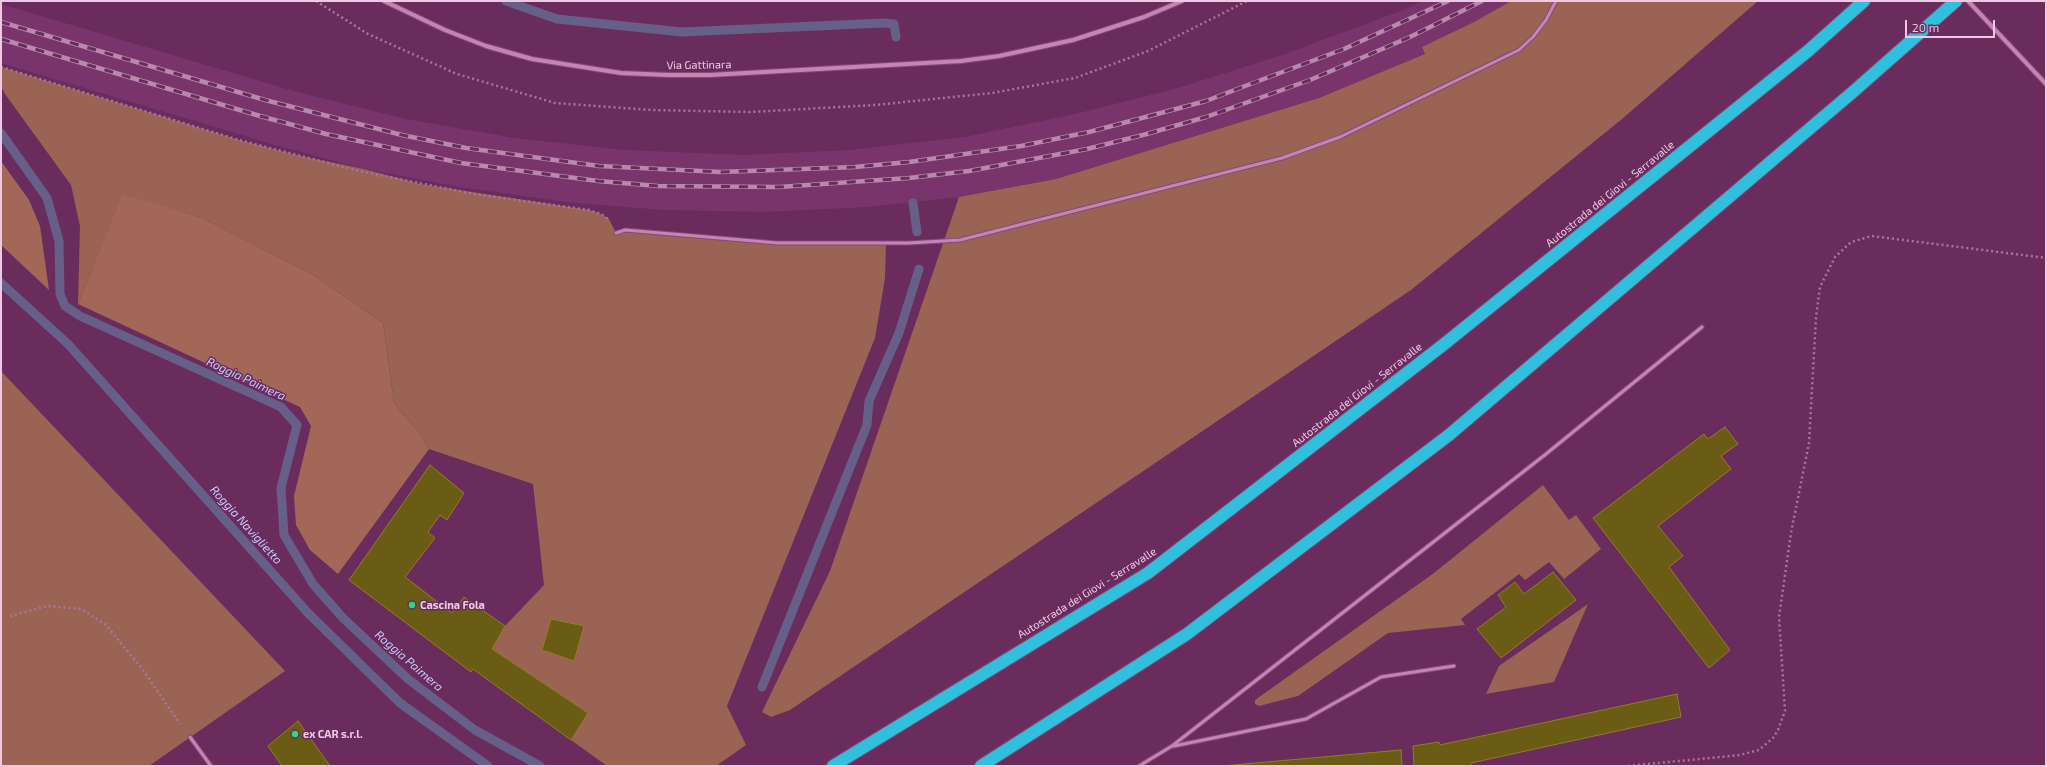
<!DOCTYPE html>
<html>
<head>
<meta charset="utf-8">
<style>
	body { margin:0 }
	#map { position:relative; width:2047px; height:767px; overflow:hidden; background:#6a2c5d; font-family:"Exo 2",sans-serif }
	canvas { display:block }
	.frame { position:absolute; inset:0; border:2px solid #eec9e4; pointer-events:none }
	.scale { position:absolute; left:1905px; top:20px; width:90px; height:18px; box-sizing:border-box; border:2px solid #eec9e4; border-top:0; padding-left:5px; font-size:12px; line-height:14px; white-space:nowrap; color:#eec9e4; -webkit-text-stroke:3px #6a2c5d; paint-order:stroke }
</style>
</head>
<body>
<div id="map">
<canvas width="2047" height="767"></canvas>
<div class="frame"></div>
<div class="scale">20 m</div>
</div>
<script>
const context = document.querySelector('canvas').getContext('2d');
context.lineJoin = 'round';
function fill(path, color) { context.fillStyle = color; context.fill(path, 'evenodd'); }
const shape = rows => new Path2D(rows.map(r => 'M' + r).join(''));
function stroke(path, color, width, dash) { context.strokeStyle = color; context.lineWidth = width; context.lineCap = dash ? 'butt' : 'round'; context.setLineDash(dash || []); context.stroke(path); }
function write(font, color, halo, rows, align = 'center') {
  context.font = font + ' "Exo 2",sans-serif'; context.lineWidth = 3; context.setLineDash([]); context.textBaseline = 'middle'; context.strokeStyle = halo; context.fillStyle = color; for (const [text, x, y, turn = 0] of rows) {
    context.save(); context.translate(x, y); context.rotate((+turn || 0) * Math.PI / 180); context.textAlign = isNaN(turn) ? turn : align; if (halo) context.strokeText(text, 0, 0); context.fillText(text, 0, 0); context.restore();
  }
}
const built = shape([
	[1422,1,1511,1,1476,21,1422,47,1425,54,1319,98,1056,179,959,197,868,207,765,212,663,210,566,202,460,187,364,169,275,145,1,63,1,4,297,92,406,119,514,138,625,150,743,155,849,150,965,137,1075,114,1178,88,1282,55,1406,9]
]);
const green = shape([
	[1511,1,1758,1,1622,119,1411,290,790,710,771,717,762,712,830,571,959,197,1056,179,1319,98,1425,54,1422,47,1476,21],
	[1,67,239,140,300,156,364,169,420,184,589,210,601,214,609,219,616,233,625,230,778,243,886,243,885,278,875,338,727,706,746,745,716,766,607,766,571,740,588,713,492,649,505,626,544,585,533,484,429,449,421,435,394,403,383,323,312,274,200,217,122,195,78,304,80,226,71,185,5,94,1,86],
	[1,371,285,671,149,766,1,766],
	[1543,485,1569,520,1576,515,1601,549,1564,579,1549,562,1525,580,1519,574,1461,619,1465,625,1388,633,1298,696,1259,706,1255,704,1255,700,1434,573],
	[1588,604,1554,682,1486,694,1499,666]
]);
const forest = shape([
	[1,161,29,200,40,226,49,290,1,245],
	[122,194,200,217,312,274,383,323,394,403,421,435,429,449,338,574,310,550,296,525,294,496,311,426,300,407,78,304]
]);
const stream = shape([
	[506,1,557,19,682,32,883,23,894,24,896,37],
	[1,133,47,198,59,241,60,294,65,306,80,316,281,407,297,425,281,488,284,535,313,584,343,618,408,679,475,730,540,766],
	[913,203,917,232],
	[1,283,68,344,308,613,400,703,488,766],
	[762,687,867,425,869,401,899,333,919,269]
]);
const building = shape([
	[1725,427,1738,444,1721,456,1731,469,1658,526,1683,556,1669,567,1730,650,1709,668,1593,518,1704,434,1708,439,1725,427],
	[430,465,464,493,447,520,440,515,428,532,435,538,405,577,452,613,464,597,505,626,492,649,588,713,571,740,473,669,471,672,349,580,430,465],
	[1553,572,1576,600,1501,658,1477,629,1506,607,1498,595,1515,582,1524,594,1553,572],
	[551,619,584,626,574,661,542,650,551,619],
	[1677,694,1681,717,1471,763,1471,765,1468,766,1414,766,1413,746,1439,742,1440,745,1677,694],
	[298,721,330,766,282,766,268,746,298,721],
	[1401,750,1402,766,1222,766,1401,750]
]);
const path = shape([
	[316,1,368,34,457,74,555,103,651,110,751,112,875,105,992,93,1075,78,1148,51,1247,1],
	[1,67,239,140,359,171,474,194,589,210,601,214,608,219],
	[10,616,47,606,81,609,106,625,143,670,180,724],
	[1628,766,1740,755,1759,750,1773,738,1778,730,1785,711,1779,617,1791,533,1809,443,1816,317,1820,287,1835,257,1851,242,1872,236,2046,258]
]);
const service = shape([
	[616,233,625,230,778,243,909,243,960,240,1282,158,1340,137,1519,50,1533,37,1546,20,1556,1],
	[190,737,211,766],
	[1174,746,1306,719,1381,677,1454,666],
	[1139,766,1172,746,1546,454,1702,327]
]);
const minor = shape([
	[384,1,445,30,486,46,532,59,621,73,668,75,710,75,961,61,999,56,1073,40,1144,17,1182,1],
	[1968,1,2046,84]
]);
const motorway = shape([
	[833,766,1148,573,1443,345,1808,51,1864,1],
	[981,766,1187,634,1449,435,1854,91,1956,1]
]);
const rail = shape([
	[1,22,265,100,402,135,466,148,599,166,721,172,855,167,909,162,1021,146,1089,132,1206,101,1253,83,1344,49,1448,1],
	[1,39,260,116,326,134,461,163,598,181,658,186,779,187,909,178,969,171,1087,149,1143,135,1206,117,1310,80,1410,37,1482,1]
]);
const markers = [
	[412,605,4,"#27d885"],
	[295,734,4,"#27d885"]
];
const streetNames = [
	["Via Gattinara",699,65,-1],
	["Autostrada dei Giovi - Serravalle",1610,194,-39],
	["Autostrada dei Giovi - Serravalle",1357,395,-38],
	["Autostrada dei Giovi - Serravalle",1087,593,-32]
];
const poiNames = [
	["Cascina Fola",420,605],
	["ex CAR s.r.l.",303,734]
];
const waterNames = [
	["Roggia Paimera",246,379,25],
	["Roggia Naviglietto",246,525,48],
	["Roggia Paimera",409,661,41]
];
fill(built, '#79346b');
fill(green, '#9a6354');
fill(forest, '#a36757');
stroke(stream, '#665f88', 9);
fill(building, '#6a5b15');
stroke(building, '#927e22', 1);
stroke(service, '#814b76', 5);
stroke(minor, '#814b76', 6);
stroke(motorway, '#814b76', 14);
stroke(path, '#a8769d', 2.5, [2, 3]);
stroke(service, '#c782b6', 3);
stroke(minor, '#c782b6', 4);
stroke(motorway, '#30bfdd', 12);
stroke(rail, '#b889ad', 4.5);
stroke(rail, '#6a2c5d', 3, [9]);
for (const [x, y, r, color] of markers) { const dot = new Path2D(); dot.arc(x, y, r, 0, 2 * Math.PI); context.fillStyle = color; context.fill(dot); stroke(dot, '#6a2c5d', 1.5); }
write('11px', '#eec9e4', '#6a2c5d', streetNames);
write('bold 11px', '#eec9e4', '#6a2c5d', poiNames, 'left');
write('italic 12px', '#c5cefe', '#6a2c5d', waterNames);
</script>
</body>
</html>
